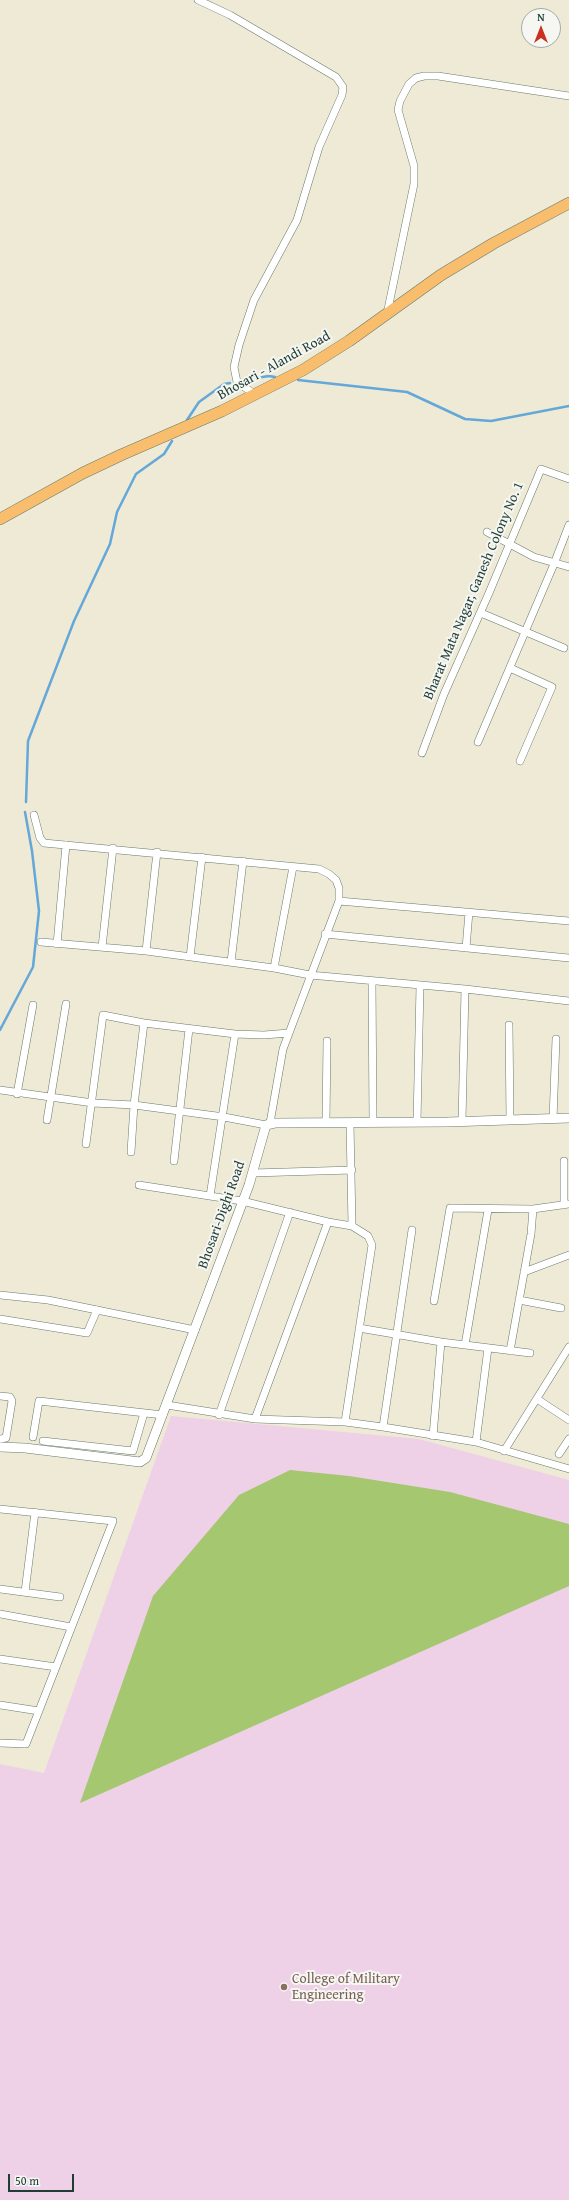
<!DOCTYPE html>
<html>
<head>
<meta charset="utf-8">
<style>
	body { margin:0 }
	#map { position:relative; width:569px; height:2200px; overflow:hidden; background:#eeead5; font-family:"Gentium Book Plus",serif }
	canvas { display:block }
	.north { position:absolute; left:521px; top:8px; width:40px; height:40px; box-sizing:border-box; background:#f6f6f2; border:1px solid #a0aca6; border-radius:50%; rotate:0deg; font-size:11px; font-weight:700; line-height:16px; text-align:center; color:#1f3d34 }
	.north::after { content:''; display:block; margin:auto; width:14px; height:18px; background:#c8321e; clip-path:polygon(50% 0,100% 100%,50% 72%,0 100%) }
	.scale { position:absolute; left:8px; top:2174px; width:66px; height:18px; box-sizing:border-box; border:2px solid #1f3d34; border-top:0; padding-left:5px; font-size:12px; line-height:14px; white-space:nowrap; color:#1f3d34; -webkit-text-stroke:3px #f6f6f2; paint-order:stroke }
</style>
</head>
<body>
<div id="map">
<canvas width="569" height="2200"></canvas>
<div class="north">N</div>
<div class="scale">50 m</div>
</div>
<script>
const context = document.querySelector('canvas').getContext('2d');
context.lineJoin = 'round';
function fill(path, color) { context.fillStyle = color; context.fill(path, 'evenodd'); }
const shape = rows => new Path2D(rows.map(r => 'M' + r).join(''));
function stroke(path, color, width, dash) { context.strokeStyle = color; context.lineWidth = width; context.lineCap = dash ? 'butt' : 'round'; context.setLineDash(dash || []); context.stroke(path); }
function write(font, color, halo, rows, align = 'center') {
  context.font = font + ' "Gentium Book Plus",serif'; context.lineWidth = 4; context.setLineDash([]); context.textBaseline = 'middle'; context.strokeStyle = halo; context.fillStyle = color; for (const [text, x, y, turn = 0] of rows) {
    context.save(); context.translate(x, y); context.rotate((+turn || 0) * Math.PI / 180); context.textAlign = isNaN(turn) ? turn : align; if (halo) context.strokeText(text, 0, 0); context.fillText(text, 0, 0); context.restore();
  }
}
const built = shape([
	[171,1416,419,1439,569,1480,569,2200,0,2200,0,1764,44,1773]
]);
const green = shape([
	[290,1470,349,1476,450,1492,569,1524,569,1586,80,1803,153,1596,239,1495]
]);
const stream = shape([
	[244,380,269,376,275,377],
	[298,380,407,392,465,419,491,421,569,406],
	[187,420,199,402,224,384,230,383],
	[26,802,28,741,74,621,110,544,117,512,136,474,164,454,172,441],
	[0,1030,33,967,39,911,32,851,25,812]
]);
const minor = shape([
	[198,0,230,15,336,77,343,87,342,95,319,147,297,220,254,300,239,345,234,367,237,382,256,395],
	[387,314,414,184,414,166,398,110,400,101,409,84,416,78,424,76,438,76,569,96],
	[487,532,534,557,569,567],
	[481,613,564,648],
	[510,668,552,687,520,761],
	[478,742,554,564,569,525],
	[422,753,444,694,489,593,541,469,569,479],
	[34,815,40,838,44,843,319,869,329,874,336,880,339,888,339,901,283,1049,270,1123],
	[339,901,569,921],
	[325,934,569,958],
	[41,942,146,951,274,968,310,975,465,989,569,1001],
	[57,944,66,845],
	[102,947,113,848],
	[466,948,469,912],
	[146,951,157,852],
	[190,957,202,857],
	[231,962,243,861],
	[274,968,293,867],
	[372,981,373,1122],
	[509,1025,510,1120],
	[0,1090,93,1103,134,1105,224,1117,266,1125],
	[17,1094,33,1005],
	[553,1119,556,1039],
	[47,1120,66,1004],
	[462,1121,465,989],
	[417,1122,420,986],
	[326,1123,327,1041],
	[350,1123,352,1226],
	[86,1144,103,1015,144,1023,235,1034,264,1035,289,1033],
	[131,1152,134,1105,144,1023],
	[174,1161,189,1029],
	[564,1161,564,1205],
	[253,1173,352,1170],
	[139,1185,242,1201,328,1222,352,1226,368,1236,372,1245,345,1422],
	[210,1196,235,1034],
	[524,1272,569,1255],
	[0,1295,48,1300,195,1330],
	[519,1300,561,1308],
	[434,1301,450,1208,533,1209,569,1204],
	[0,1319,87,1333,97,1310],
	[359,1328,441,1342,530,1353],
	[465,1345,488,1210],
	[510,1351,531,1234,533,1209],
	[0,1396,10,1397,12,1401,6,1438,0,1439],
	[537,1399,569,1420],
	[167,1405,255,1419,328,1222],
	[219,1415,290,1212],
	[255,1419,345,1422,383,1427,476,1442,569,1469],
	[383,1427,412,1230],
	[433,1436,441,1342],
	[33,1437,39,1401,163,1415],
	[43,1441,133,1451,144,1413],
	[476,1442,488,1348],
	[504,1451,569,1347],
	[559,1454,569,1439],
	[0,1509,113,1521,26,1744,0,1743],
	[0,1589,60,1597],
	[25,1592,35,1512],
	[0,1614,71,1627],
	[0,1659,56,1667],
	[0,1705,39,1711]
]);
const tertiary = shape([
	[0,1447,25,1448,140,1462,146,1458,249,1185,266,1125,275,1123,448,1122,569,1118]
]);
const primary = shape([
	[0,519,83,473,121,455,222,411,303,370,349,341,441,275,494,243,569,203]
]);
const markers = [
	[284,1987,4,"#8d6e63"]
];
const streetNames = [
	["Bhosari - Alandi Road",274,366,-29],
	["Bharat Mata Nagar, Ganesh Colony No. 1",474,591,-67],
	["Bhosari-Dighi Road",222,1215,-70]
];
const educationNames = [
	["College of Military",292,1979],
	["Engineering",292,1995]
];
fill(built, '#eed0e7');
fill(green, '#a5c770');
stroke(stream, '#64a7d9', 2.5);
stroke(minor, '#677a6c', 8);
stroke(tertiary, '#677a6c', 10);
stroke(primary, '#677a6c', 12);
stroke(minor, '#fff', 7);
stroke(tertiary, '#fff', 9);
stroke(primary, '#f9be6d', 11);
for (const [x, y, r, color] of markers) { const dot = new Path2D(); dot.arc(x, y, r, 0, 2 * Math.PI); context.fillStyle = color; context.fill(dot); stroke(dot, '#f6f6f2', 1.5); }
write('14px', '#1f3d34', '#f6f6f2', streetNames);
write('14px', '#785e54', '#f6f6f2', educationNames, 'left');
</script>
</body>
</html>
